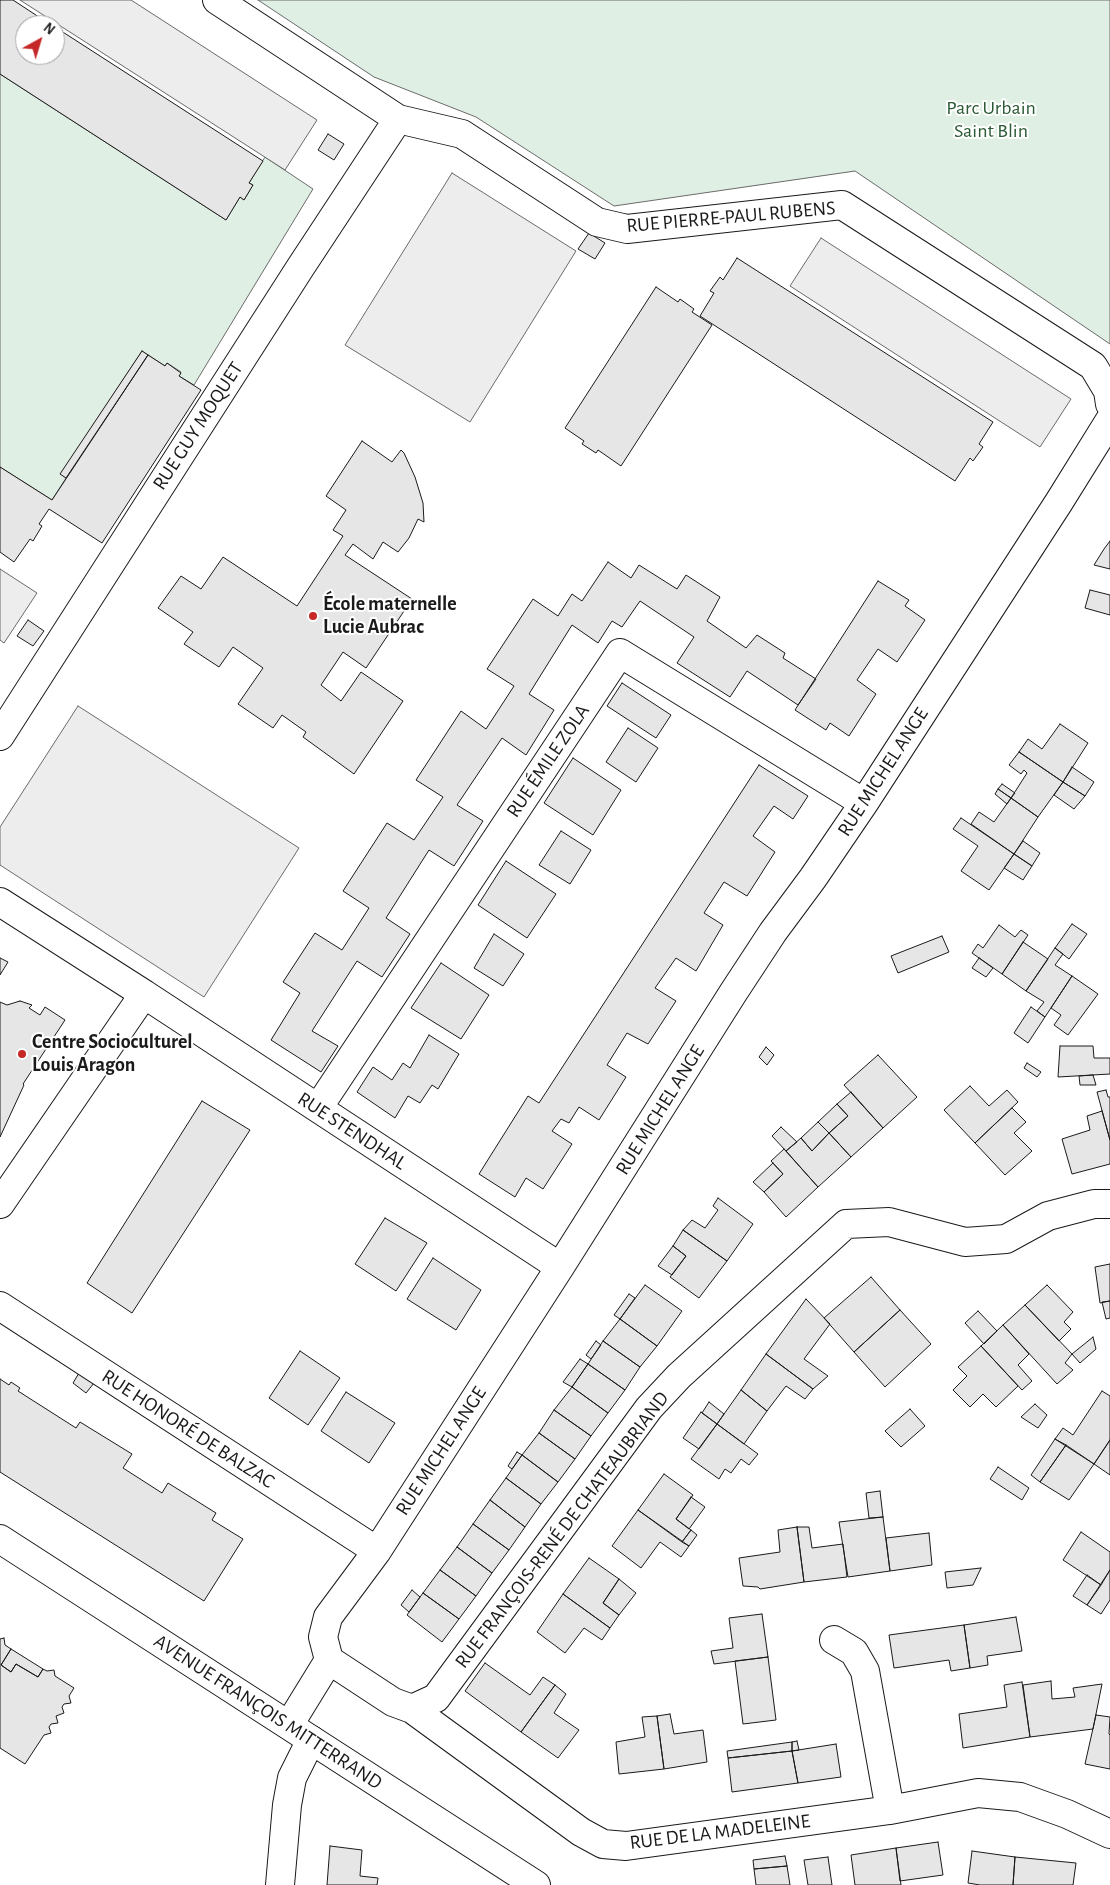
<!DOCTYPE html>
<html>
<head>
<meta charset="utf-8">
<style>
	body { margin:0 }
	#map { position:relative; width:1110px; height:1885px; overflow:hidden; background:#fff; font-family:"Alegreya Sans",sans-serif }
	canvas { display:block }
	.north { position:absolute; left:15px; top:15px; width:50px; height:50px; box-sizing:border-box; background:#fff; border:1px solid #a3a3a3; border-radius:50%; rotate:39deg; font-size:14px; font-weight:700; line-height:20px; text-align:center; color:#1a1a1a }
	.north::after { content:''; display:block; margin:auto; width:18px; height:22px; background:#c62828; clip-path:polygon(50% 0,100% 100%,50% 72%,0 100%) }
</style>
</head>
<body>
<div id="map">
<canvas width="1110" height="1885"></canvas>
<div class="north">N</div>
</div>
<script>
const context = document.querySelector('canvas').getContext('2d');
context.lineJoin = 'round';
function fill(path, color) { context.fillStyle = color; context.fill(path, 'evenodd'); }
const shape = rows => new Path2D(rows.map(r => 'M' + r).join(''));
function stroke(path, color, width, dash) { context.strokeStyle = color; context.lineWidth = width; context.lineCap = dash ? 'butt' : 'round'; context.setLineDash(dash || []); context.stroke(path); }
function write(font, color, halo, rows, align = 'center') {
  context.font = font + ' "Alegreya Sans",sans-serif'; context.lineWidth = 4; context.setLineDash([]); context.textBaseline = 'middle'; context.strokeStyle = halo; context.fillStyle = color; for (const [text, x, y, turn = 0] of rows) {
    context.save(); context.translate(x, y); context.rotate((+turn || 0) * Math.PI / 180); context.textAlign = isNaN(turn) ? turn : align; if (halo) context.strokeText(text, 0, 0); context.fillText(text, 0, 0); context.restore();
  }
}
const green = shape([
	[258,0,1110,0,1110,344,855,171,614,206,476,117,374,77,258,0],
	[0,74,226,220,240,197,244,200,253,185,249,183,265,157,313,189,194,385,179,376,181,372,167,363,165,366,142,351,61,474,66,478,52,500,0,467,0,74]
]);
const parking = shape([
	[20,0,131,0,317,120,285,170,20,0],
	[452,173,576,251,470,422,345,345,452,173],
	[821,238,1071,399,1040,447,790,286,821,238],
	[0,569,37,593,4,643,0,640,0,569],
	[78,706,299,848,204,997,0,865,0,827,78,706]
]);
const building = shape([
	[0,0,13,0,51,25,25,25,25,55,55,55,55,27,263,161,249,183,253,185,244,200,240,197,226,220,0,74,0,0],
	[328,134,344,144,334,160,318,150,328,134],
	[589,233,605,243,595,259,578,249,589,233],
	[737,258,993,422,979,444,983,447,973,461,970,458,955,481,700,316,714,293,710,291,720,277,723,280,737,258],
	[656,287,678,302,680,299,694,309,692,312,712,325,621,466,598,450,596,453,582,444,584,441,565,428,656,287],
	[142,351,148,355,66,478,60,474,142,351],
	[148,355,165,366,167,363,181,373,179,376,201,390,102,543,49,509,39,524,42,526,33,541,30,539,14,562,0,552,0,467,52,500,148,355],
	[362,441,392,462,401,450,404,453,415,477,423,503,424,522,418,519,409,538,398,552,383,542,373,559,353,544,345,555,412,599,366,668,343,652,321,685,341,701,361,672,403,701,354,774,303,737,306,732,282,715,273,728,238,704,263,668,233,647,219,667,184,644,193,632,158,608,181,576,201,589,223,557,297,606,343,536,333,530,346,510,326,496,362,441],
	[1110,541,1110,569,1094,565,1104,549,1110,541],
	[608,562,631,578,639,565,677,589,686,575,720,597,707,621,746,648,757,635,785,653,783,658,816,679,798,705,747,671,730,697,677,663,694,637,640,601,622,627,612,621,598,643,572,625,529,694,554,710,526,755,502,738,457,805,483,821,454,866,429,850,386,918,410,934,382,977,357,961,312,1031,338,1046,321,1072,271,1040,300,993,283,982,315,933,342,950,369,908,343,891,387,823,414,840,443,797,416,780,461,711,486,729,514,686,487,669,533,599,558,616,572,594,582,601,608,562],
	[878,581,909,600,905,606,925,620,897,662,878,649,857,680,876,694,849,736,830,723,826,730,795,710,878,581],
	[1090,590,1110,595,1110,615,1085,608,1090,590],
	[28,620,44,631,33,646,17,636,28,620],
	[622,683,671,715,656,738,607,706,622,683],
	[1060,724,1088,743,1063,782,1019,752,1028,739,1042,749,1060,724],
	[628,728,658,748,636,782,606,762,628,728],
	[1019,752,1063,782,1038,817,1011,798,1027,773,1024,770,1021,774,1009,765,1019,752],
	[573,758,621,790,593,835,544,803,573,758],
	[759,765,808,796,793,819,774,806,753,836,775,852,747,896,724,882,704,913,723,925,696,971,676,958,655,988,676,1001,648,1044,627,1033,607,1065,626,1077,599,1120,579,1107,569,1123,561,1119,552,1131,572,1144,543,1189,526,1178,515,1197,479,1174,528,1096,539,1103,759,765],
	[1072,767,1094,782,1085,796,1063,782,1072,767],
	[1063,782,1085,796,1074,809,1054,795,1063,782],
	[1002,784,1015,793,1011,798,998,789,1002,784],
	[998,789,1011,798,1007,804,995,794,998,789],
	[1011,798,1038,817,1014,854,971,824,979,812,994,822,1011,798],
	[961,818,1014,854,989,890,961,871,978,846,953,829,961,818],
	[561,831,591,850,570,884,539,865,561,831],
	[1023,841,1040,853,1032,866,1014,854,1023,841],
	[1014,854,1032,866,1023,880,1004,868,1014,854],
	[506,861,556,894,527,938,478,905,506,861],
	[1072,924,1087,934,1069,959,1055,948,1072,924],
	[999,925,1015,937,1021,930,1028,935,1002,974,972,953,978,944,983,948,999,925],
	[494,934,524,954,503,986,474,968,494,934],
	[942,936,949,952,898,973,891,956,942,936],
	[1023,942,1048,959,1026,991,1002,974,1023,942],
	[1055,948,1063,954,1055,965,1072,976,1045,1017,1037,1011,1044,1002,1026,991,1055,948],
	[0,958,8,962,0,975,0,958],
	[979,958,993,968,986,977,972,968,979,958],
	[441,963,489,995,461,1039,411,1008,441,963],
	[1072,976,1098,994,1068,1035,1054,1025,1061,1015,1051,1008,1072,976],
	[20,1001,32,1005,29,1008,40,1015,45,1007,65,1020,23,1084,24,1085,0,1137,0,1002,7,1005,20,1001],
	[1031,1007,1045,1017,1028,1043,1014,1033,1031,1007],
	[429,1035,459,1054,438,1089,432,1085,420,1103,408,1096,395,1118,357,1092,373,1067,392,1080,403,1063,410,1068,429,1035],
	[1060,1046,1093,1046,1094,1058,1110,1058,1110,1074,1058,1077,1060,1046],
	[766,1047,774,1055,767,1065,759,1057,766,1047],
	[878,1055,917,1097,883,1128,844,1085,878,1055],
	[1027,1063,1041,1072,1037,1077,1024,1068,1027,1063],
	[1093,1075,1096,1085,1080,1085,1079,1076,1093,1075],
	[970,1086,989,1106,1007,1090,1018,1102,975,1143,944,1110,970,1086],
	[1106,1090,1108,1097,1110,1097,1110,1140,1097,1092,1106,1090],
	[851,1092,883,1128,851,1157,829,1133,848,1116,837,1104,851,1092],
	[202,1101,250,1130,132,1313,87,1283,202,1101],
	[837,1104,848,1116,829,1133,818,1122,837,1104],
	[1012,1108,1026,1122,1014,1133,1032,1151,1005,1175,975,1143,1012,1108],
	[1102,1111,1110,1140,1110,1164,1072,1174,1062,1139,1090,1130,1087,1116,1102,1111],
	[818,1122,829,1133,812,1151,801,1138,818,1122],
	[781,1127,797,1142,786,1151,772,1136,781,1127],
	[829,1133,851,1157,818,1187,786,1151,801,1138,812,1151,829,1133],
	[784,1149,818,1187,786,1217,764,1192,783,1174,771,1161,784,1149],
	[773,1163,783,1174,764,1192,753,1182,773,1163],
	[718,1198,753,1224,727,1261,683,1230,692,1220,705,1228,718,1210,713,1206,718,1198],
	[385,1218,427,1243,396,1291,355,1264,385,1218],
	[683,1230,727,1261,699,1298,670,1277,686,1256,673,1246,683,1230],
	[673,1246,686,1256,672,1275,658,1266,673,1246],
	[433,1258,481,1290,456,1330,407,1299,433,1258],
	[1110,1264,1110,1301,1100,1303,1095,1267,1110,1264],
	[871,1277,900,1310,854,1352,824,1318,871,1277],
	[645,1285,682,1311,657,1346,620,1319,645,1285],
	[1047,1285,1073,1312,1064,1322,1071,1329,1059,1341,1025,1305,1047,1285],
	[629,1294,635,1298,620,1319,614,1315,629,1294],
	[806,1299,830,1324,804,1359,828,1376,813,1389,766,1354,806,1299],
	[1110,1301,1110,1318,1106,1319,1102,1302,1110,1301],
	[1025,1305,1072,1354,1065,1363,1073,1370,1057,1384,1003,1325,1025,1305],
	[900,1310,931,1344,885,1387,854,1352,900,1310],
	[978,1311,997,1331,984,1344,965,1323,978,1311],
	[620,1319,657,1346,640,1367,603,1341,620,1319],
	[1003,1325,1029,1354,1018,1365,1032,1381,1022,1390,981,1346,1003,1325],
	[1093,1337,1096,1349,1080,1363,1072,1354,1093,1337],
	[596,1341,601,1345,591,1359,586,1355,596,1341],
	[603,1341,640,1367,625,1390,588,1364,603,1341],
	[981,1346,1018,1386,996,1407,983,1394,970,1407,953,1390,967,1376,958,1367,981,1346],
	[300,1351,340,1378,308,1425,269,1398,300,1351],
	[766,1354,813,1389,805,1399,786,1386,767,1411,741,1390,766,1354],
	[580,1359,588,1364,572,1387,563,1382,580,1359],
	[588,1364,625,1390,608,1413,572,1387,588,1364],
	[79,1373,94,1383,86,1393,73,1383,79,1373],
	[0,1379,9,1385,11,1382,20,1388,18,1391,76,1428,80,1422,132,1454,123,1468,162,1493,168,1483,216,1513,212,1520,243,1539,204,1601,0,1472,0,1379],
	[572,1387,608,1413,591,1436,554,1410,572,1387],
	[741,1390,767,1411,744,1444,717,1424,741,1390],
	[1102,1391,1110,1396,1110,1440,1094,1464,1055,1439,1063,1428,1073,1435,1102,1391],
	[346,1392,395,1423,369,1463,321,1431,346,1392],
	[709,1402,724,1414,717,1424,702,1413,709,1402],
	[1035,1404,1047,1415,1038,1428,1021,1417,1035,1404],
	[910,1409,925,1426,901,1447,885,1431,910,1409],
	[554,1410,591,1436,575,1459,539,1433,554,1410],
	[701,1412,717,1424,699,1449,683,1438,701,1412],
	[717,1424,758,1454,749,1465,741,1459,731,1473,725,1469,719,1479,691,1459,717,1424],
	[539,1433,575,1459,558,1482,522,1455,539,1433],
	[1055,1439,1066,1445,1040,1482,1031,1475,1055,1439],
	[1110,1440,1110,1475,1094,1464,1110,1440],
	[1066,1445,1094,1464,1069,1500,1040,1482,1066,1445],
	[517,1452,522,1455,512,1469,508,1466,517,1452],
	[522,1455,558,1482,541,1504,506,1478,522,1455],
	[998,1467,1029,1488,1022,1500,990,1479,998,1467],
	[664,1474,693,1495,676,1519,691,1530,682,1542,638,1510,664,1474],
	[506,1478,541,1504,525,1527,490,1500,506,1478],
	[880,1491,883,1517,869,1518,866,1493,880,1491],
	[691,1497,705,1507,689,1529,676,1519,691,1497],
	[490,1500,525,1527,509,1550,473,1524,490,1500],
	[638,1510,689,1546,681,1557,660,1542,641,1568,612,1546,638,1510],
	[883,1517,890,1571,848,1577,839,1522,883,1517],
	[473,1524,509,1550,492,1573,457,1547,473,1524],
	[797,1527,809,1527,812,1548,843,1544,847,1577,804,1582,797,1527],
	[797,1527,804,1582,760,1589,758,1587,743,1586,739,1558,780,1552,778,1530,797,1527],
	[691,1530,697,1535,689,1546,682,1542,691,1530],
	[1081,1532,1110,1552,1110,1570,1101,1585,1063,1560,1081,1532],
	[929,1533,932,1565,890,1571,886,1538,929,1533],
	[457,1547,492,1573,476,1596,440,1570,457,1547],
	[589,1558,619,1579,603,1603,619,1615,610,1628,563,1594,589,1558],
	[981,1568,973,1585,947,1588,945,1572,981,1568],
	[440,1570,476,1596,459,1619,423,1593,440,1570],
	[1110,1570,1110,1600,1101,1614,1087,1605,1110,1570],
	[1087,1575,1101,1585,1087,1605,1073,1596,1087,1575],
	[619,1579,636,1593,619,1615,603,1603,619,1579],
	[412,1590,420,1597,409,1612,401,1605,412,1590],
	[423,1593,459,1619,442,1642,407,1615,423,1593],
	[563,1594,610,1628,602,1640,584,1628,565,1653,537,1632,563,1594],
	[762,1614,768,1657,714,1664,711,1651,733,1648,729,1618,762,1614],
	[1016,1617,1022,1651,987,1656,988,1665,970,1668,964,1625,1016,1617],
	[964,1625,970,1668,951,1671,949,1660,894,1668,889,1635,964,1625],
	[4,1638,5,1645,11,1649,1,1665,11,1672,16,1664,38,1677,43,1669,47,1671,54,1670,55,1676,74,1688,69,1696,71,1703,64,1704,62,1707,64,1713,56,1716,58,1723,51,1724,49,1727,51,1733,44,1735,25,1764,0,1748,0,1639,4,1638],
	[11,1649,43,1669,38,1677,16,1664,11,1672,1,1665,11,1649],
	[768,1657,776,1720,743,1724,735,1661,768,1657],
	[485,1663,530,1695,543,1677,555,1685,521,1732,465,1691,485,1663],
	[1051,1681,1052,1699,1075,1697,1073,1688,1102,1684,1093,1729,1030,1737,1023,1685,1051,1681],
	[1022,1682,1030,1737,963,1748,959,1714,1007,1707,1004,1685,1022,1682],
	[555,1685,566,1694,554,1713,579,1730,558,1758,521,1732,555,1685],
	[670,1714,674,1734,703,1730,707,1762,664,1769,657,1716,670,1714],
	[1096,1715,1110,1717,1109,1734,1110,1735,1110,1769,1085,1764,1096,1715],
	[657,1716,664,1769,619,1774,616,1742,645,1737,642,1717,657,1716],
	[797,1741,799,1750,792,1751,792,1742,797,1741],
	[792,1742,792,1751,728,1758,727,1751,792,1742],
	[836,1744,841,1777,798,1783,792,1751,836,1744],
	[792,1751,798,1783,732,1792,728,1758,792,1751],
	[938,1842,943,1875,900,1881,896,1848,938,1842],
	[330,1846,362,1850,360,1876,378,1878,377,1885,327,1885,330,1846],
	[896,1848,901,1885,855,1885,851,1855,896,1848],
	[972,1851,1015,1857,1013,1885,980,1885,968,1883,972,1851],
	[785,1856,787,1866,754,1869,753,1860,785,1856],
	[828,1857,832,1885,808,1885,804,1860,828,1857],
	[1015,1857,1076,1863,1073,1885,1013,1885,1015,1857],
	[787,1866,790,1885,756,1885,754,1869,787,1866]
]);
const minor = shape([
	[217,0,398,119,462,134,597,222,627,229,842,205,1093,366,1108,391,1110,404],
	[0,736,300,268,398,119],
	[0,902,144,994,0,1204],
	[144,994,560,1267],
	[318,1108,620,653,864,803],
	[0,1306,377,1551],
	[834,1640,854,1652,865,1671,890,1810],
	[329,1660,393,1702,412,1709,436,1698,649,1408,679,1376,846,1224,889,1222,965,1242,1006,1239,1048,1216,1094,1204,1110,1204],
	[412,1709,581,1832,603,1844,626,1846,890,1810,978,1793,1020,1797,1067,1814,1110,1834],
	[289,1725,329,1660,323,1637,328,1617,377,1551,560,1267,733,993,773,932,813,878,864,803,1059,502,1110,420],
	[280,1885,287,1805,292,1778,311,1740]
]);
const major = shape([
	[0,1539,536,1885]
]);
const markers = [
	[313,616,5,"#c62828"],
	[22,1054,5,"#c62828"]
];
const parkNames = [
	["Parc Urbain",991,108],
	["Saint Blin",991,131]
];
const streetNames = [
	["RUE PIERRE-PAUL RUBENS",731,217,-5],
	["RUE GUY MOQUET",198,426,-57],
	["RUE ÉMILE ZOLA",548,761,-56],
	["RUE MICHEL ANGE",883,772,-57],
	["RUE MICHEL ANGE",660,1110,-58],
	["RUE STENDHAL",352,1131,33],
	["RUE HONORÉ DE BALZAC",188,1429,33],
	["RUE MICHEL ANGE",441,1451,-57],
	["RUE FRANÇOIS-RENÉ DE CHATEAUBRIAND",562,1530,-53],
	["AVENUE FRANÇOIS MITTERRAND",268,1712,33],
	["RUE DE LA MADELEINE",720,1832,-7]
];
const poiNames = [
	["École maternelle",323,604],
	["Lucie Aubrac",323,627],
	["Centre Socioculturel",32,1042],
	["Louis Aragon",32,1065]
];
fill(green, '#e0efe3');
stroke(green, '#6a6a6a', 1);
fill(parking, '#ededed');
stroke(parking, '#6a6a6a', 1);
fill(building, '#e6e6e6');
stroke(building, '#1a1a1a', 1);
stroke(minor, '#1a1a1a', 30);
stroke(major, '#1a1a1a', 30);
stroke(minor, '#fff', 28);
stroke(major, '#fff', 28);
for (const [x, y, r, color] of markers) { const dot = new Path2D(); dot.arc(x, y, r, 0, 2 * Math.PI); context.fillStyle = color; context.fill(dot); stroke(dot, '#fff', 2); }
write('20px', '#2b5a34', '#fff', parkNames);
write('20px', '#1a1a1a', '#fff', streetNames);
write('bold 20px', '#1a1a1a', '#fff', poiNames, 'left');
</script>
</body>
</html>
